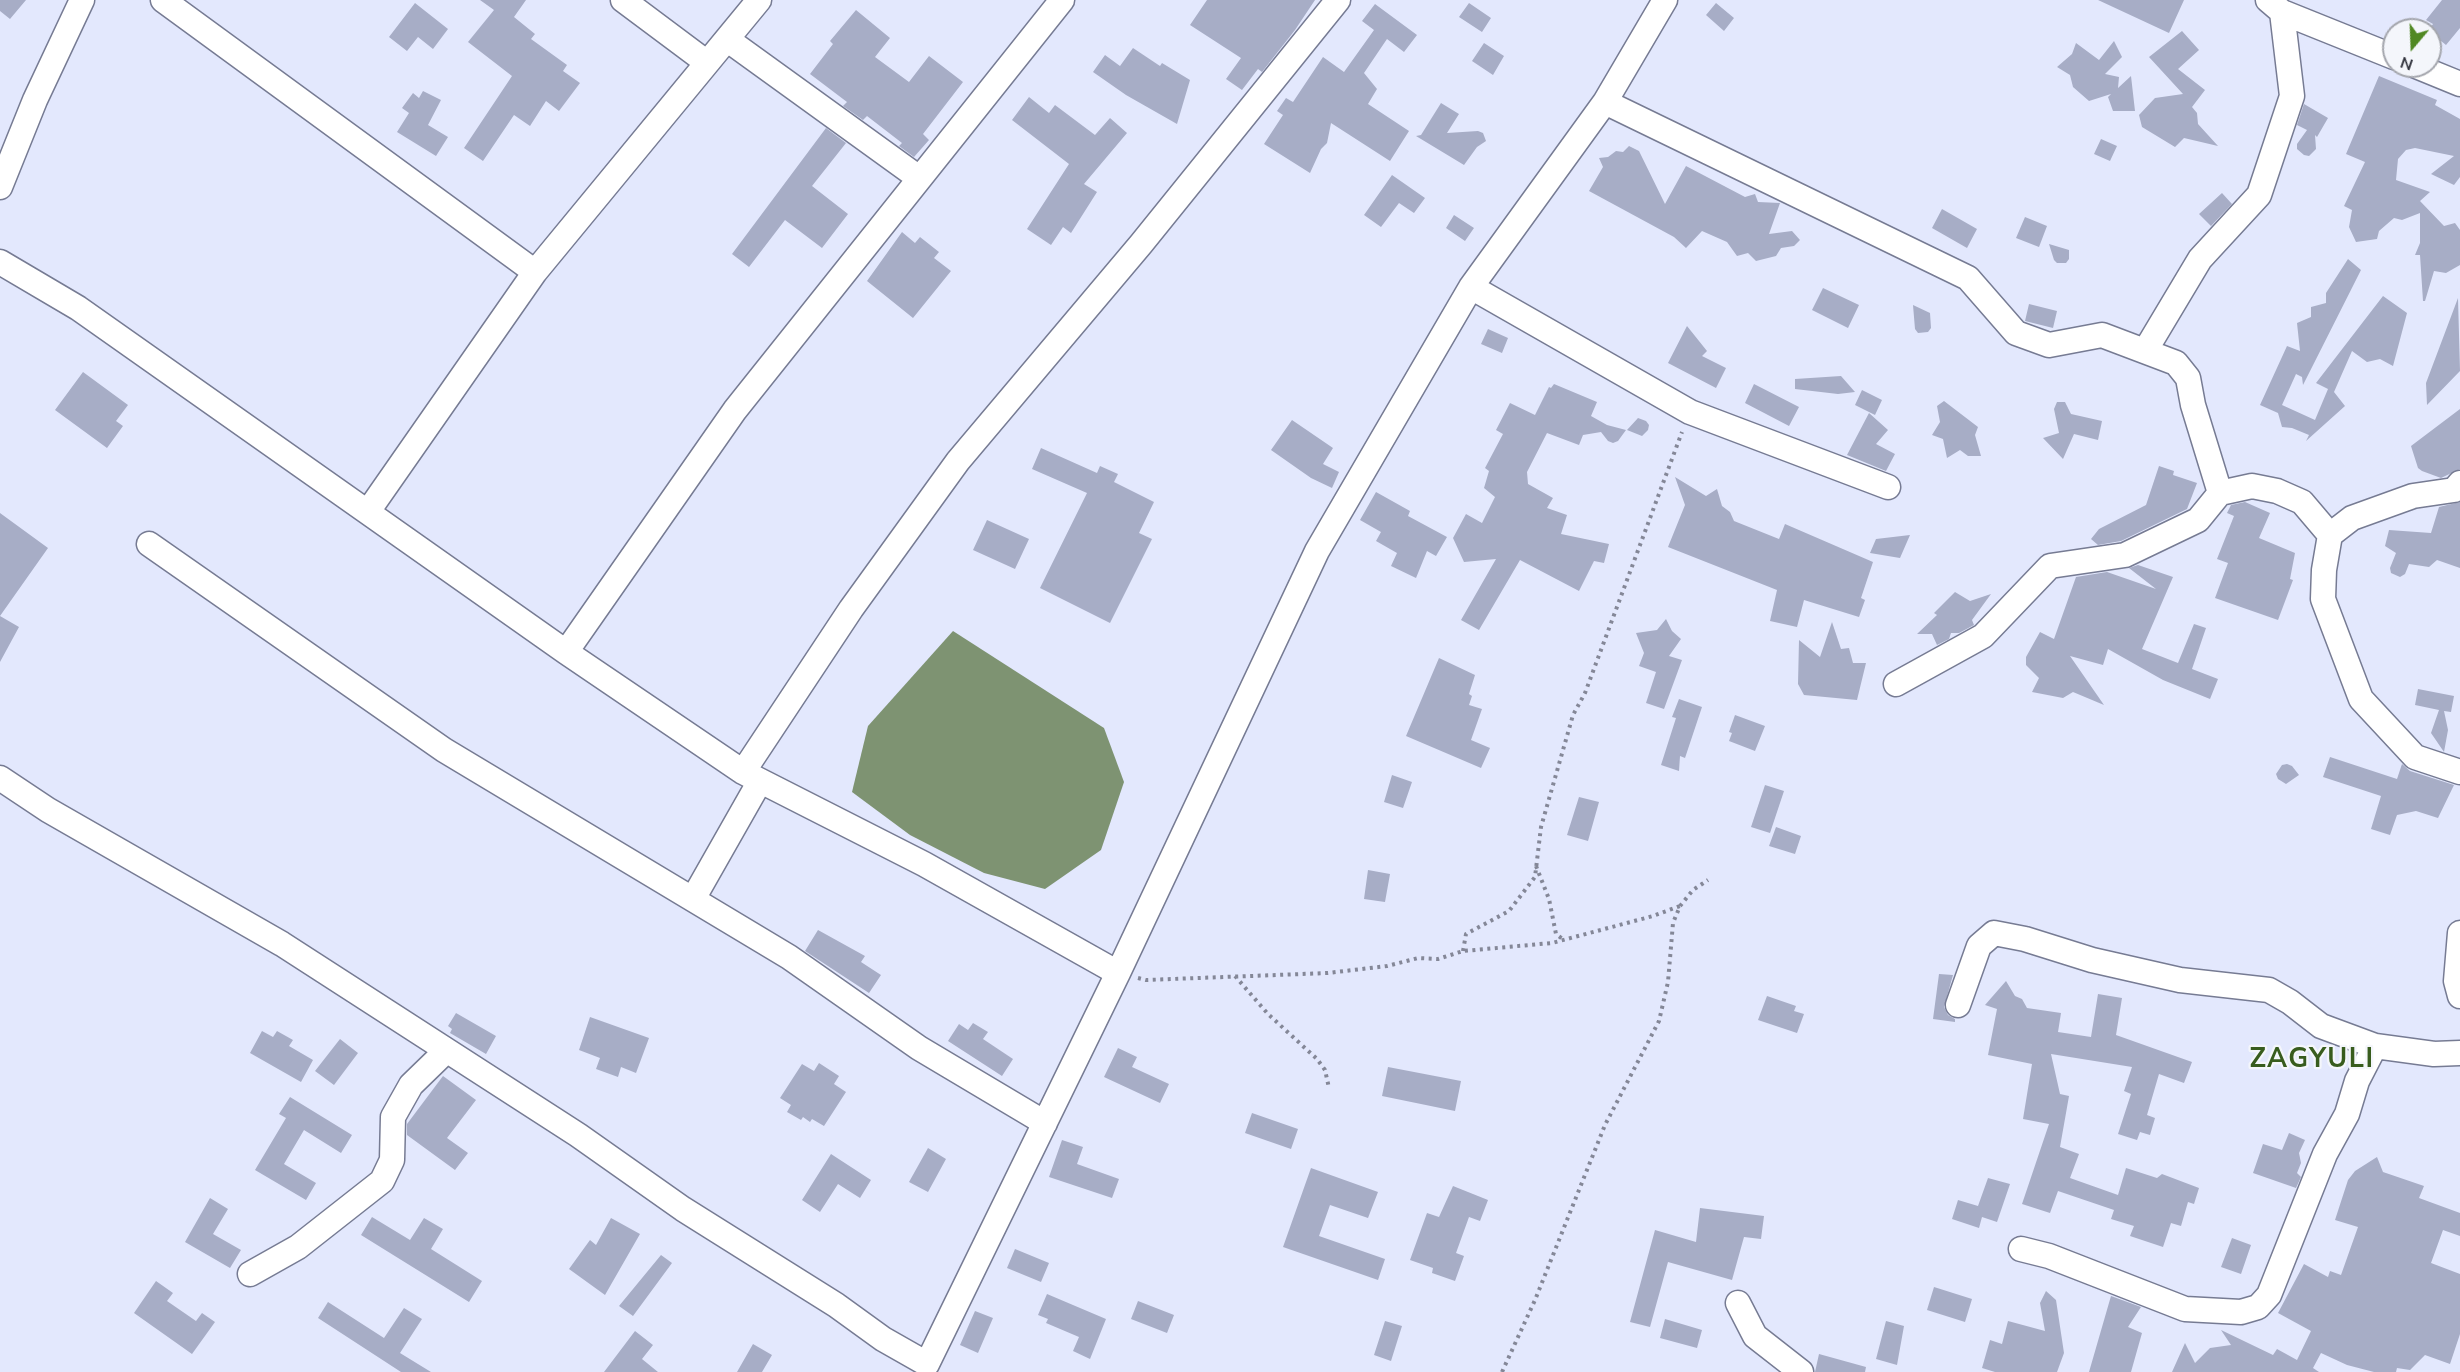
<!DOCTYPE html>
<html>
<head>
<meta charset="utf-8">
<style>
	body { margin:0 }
	#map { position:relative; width:2460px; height:1372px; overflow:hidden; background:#e3e8fd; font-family:"Nunito Sans",sans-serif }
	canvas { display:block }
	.north { position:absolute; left:2382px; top:18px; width:60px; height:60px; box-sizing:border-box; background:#f4f6fb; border:2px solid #a4a6ad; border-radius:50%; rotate:199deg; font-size:16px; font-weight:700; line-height:24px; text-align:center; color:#2d2f39 }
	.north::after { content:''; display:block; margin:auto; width:21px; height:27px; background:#508823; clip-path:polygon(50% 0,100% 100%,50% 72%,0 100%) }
</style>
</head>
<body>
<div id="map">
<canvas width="2460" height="1372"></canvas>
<div class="north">N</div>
</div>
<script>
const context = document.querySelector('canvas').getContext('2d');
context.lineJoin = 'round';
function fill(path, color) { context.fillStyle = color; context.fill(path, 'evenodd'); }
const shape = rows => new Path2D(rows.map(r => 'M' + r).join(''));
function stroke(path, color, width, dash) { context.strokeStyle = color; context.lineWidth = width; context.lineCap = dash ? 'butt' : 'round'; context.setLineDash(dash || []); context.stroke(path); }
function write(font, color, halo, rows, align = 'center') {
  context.font = font + ' "Nunito Sans",sans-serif'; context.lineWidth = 4.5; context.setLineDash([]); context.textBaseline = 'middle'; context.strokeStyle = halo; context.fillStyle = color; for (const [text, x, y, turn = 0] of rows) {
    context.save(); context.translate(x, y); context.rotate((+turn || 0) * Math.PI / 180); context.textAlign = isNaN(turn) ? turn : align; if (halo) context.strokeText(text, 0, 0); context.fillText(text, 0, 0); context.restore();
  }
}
const water = shape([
	[953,631,1104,728,1124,782,1101,850,1045,889,984,873,910,835,852,792,868,726]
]);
const building = shape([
	[0,0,26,0,10,19,0,11],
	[480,0,526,0,514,17,535,34,531,39,567,65,563,71,580,83,559,111,546,101,530,126,514,115,483,161,464,148,512,76,468,42,494,10],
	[1207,0,1315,0,1295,30,1262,72,1258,69,1242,90,1226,79,1241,58,1190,25],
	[2098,0,2184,0,2169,33],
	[2442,0,2460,0,2460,28,2446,45,2430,32,2429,30,2433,24,2426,20],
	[415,3,448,29,433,49,418,37,407,51,389,37],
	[1469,3,1491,18,1482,32,1459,17],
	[1716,3,1734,18,1724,31,1706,15],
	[1375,4,1417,35,1404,52,1387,39,1364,73,1377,89,1368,104,1409,131,1390,161,1331,123,1327,143,1321,149,1310,173,1264,144,1283,115,1277,111,1286,98,1293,102,1323,57,1344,72,1374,30,1362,21],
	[856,10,890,38,875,57,909,82,929,56,963,82,923,134,929,140,914,157,899,146,902,143,867,116,863,120,843,106,847,102,810,74,833,44,830,41],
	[2182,31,2199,50,2178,69,2205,90,2192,107,2197,113,2198,124,2218,146,2184,138,2175,147,2142,127,2139,115,2155,98,2183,94,2149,57],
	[2114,41,2122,57,2105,74,2119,77,2118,88,2131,76,2135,111,2113,111,2108,97,2111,94,2089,101,2073,87,2070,75,2057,67,2072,54,2076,43,2099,60],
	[1484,43,1504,56,1493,75,1472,61],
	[1133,48,1160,66,1162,63,1190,80,1177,124,1126,95,1093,72,1105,55,1120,66],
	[2379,76,2437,100,2435,105,2460,119,2460,177,2454,185,2431,174,2454,156,2415,148,2406,150,2398,159,2396,180,2430,192,2420,201,2444,226,2455,223,2460,230,2460,265,2446,273,2434,271,2425,301,2423,301,2420,255,2415,255,2420,243,2420,213,2402,220,2394,218,2379,231,2377,239,2356,242,2349,227,2352,210,2344,206,2365,162,2346,154],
	[423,91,441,100,428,125,448,137,436,156,397,132,409,113,402,108,413,93,419,98],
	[1029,97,1049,113,1055,105,1095,135,1110,118,1127,133,1084,184,1097,192,1071,233,1063,227,1051,245,1027,229,1069,164,1012,120],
	[1441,103,1459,114,1447,133,1478,131,1483,133,1486,141,1477,147,1464,165,1416,136,1421,135],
	[2304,104,2328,118,2317,137,2315,135,2316,149,2309,156,2304,155,2297,149,2297,144,2307,130,2297,125],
	[826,128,846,143,812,186,848,214,822,248,785,220,749,267,732,254],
	[2101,139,2117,146,2110,161,2094,154],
	[1629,146,1639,151,1665,204,1686,166,1745,197,1755,194,1758,202,1780,203,1769,234,1792,231,1800,240,1794,246,1781,248,1776,256,1756,261,1748,253,1737,256,1727,242,1702,231,1686,248,1674,237,1589,191,1603,167,1599,158,1608,157,1616,151,1623,152],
	[1392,175,1425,198,1414,213,1399,203,1381,227,1364,215],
	[2222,193,2232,204,2211,226,2199,214],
	[1942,209,1977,229,1967,248,1932,228],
	[1454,215,1474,228,1465,241,1446,228],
	[2025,217,2047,226,2039,247,2016,238],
	[902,232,915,243,920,237,939,252,934,258,951,271,913,318,867,281],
	[2049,244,2069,250,2069,259,2066,263,2057,263,2054,260],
	[2348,259,2361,270,2303,385,2302,377,2296,374,2282,405,2315,420,2328,389,2316,383,2383,296,2407,313,2393,366,2380,359,2367,362,2352,351,2334,392,2345,406,2306,441,2309,435,2292,428,2282,427,2278,413,2260,405,2287,346,2300,351,2297,323,2311,317,2311,307,2326,303,2326,293],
	[1823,288,1859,305,1848,328,1812,310],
	[2458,298,2460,371,2427,405,2426,383],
	[2029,304,2057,311,2053,328,2025,321],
	[1913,305,1930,313,1931,328,1928,332,1918,333,1915,329],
	[1687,326,1707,351,1702,356,1726,368,1716,388,1668,363],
	[1488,329,1508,338,1502,353,1481,344],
	[83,372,128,405,116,421,123,426,107,448,55,410],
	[1841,376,1855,392,1838,394,1795,389,1795,379],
	[1554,384,1597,402,1591,416,1607,425,1626,430,1618,441,1613,443,1608,441,1601,432,1583,435,1579,445,1547,433,1527,472,1528,484,1553,498,1547,508,1567,515,1561,534,1609,544,1604,563,1594,561,1579,591,1520,560,1479,630,1461,620,1496,559,1464,562,1453,538,1466,514,1482,523,1495,497,1484,488,1489,471,1485,468,1503,434,1496,430,1510,403,1535,415,1549,387,1551,388],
	[1754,384,1799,407,1789,426,1745,403],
	[1862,390,1882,400,1875,415,1855,405],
	[1944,401,1978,427,1975,435,1981,456,1968,456,1960,450,1947,458,1943,439,1932,435,1940,422,1937,406],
	[2057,402,2065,402,2071,414,2102,421,2098,440,2074,434,2063,459,2043,438,2059,433,2054,409],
	[2460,409,2460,469,2441,478,2422,471,2418,468,2411,446],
	[1869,413,1888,430,1876,444,1895,454,1886,471,1847,455],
	[1638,418,1646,421,1649,425,1648,430,1642,436,1627,430],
	[1292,420,1333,448,1323,464,1339,472,1332,488,1311,478,1271,450],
	[1041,448,1097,473,1100,466,1118,474,1114,482,1154,502,1139,533,1152,539,1110,623,1040,588,1087,493,1032,469],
	[2159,466,2174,471,2173,475,2197,483,2187,509,2121,541,2098,545,2091,539,2099,529,2146,505],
	[1675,477,1706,496,1717,489,1722,506,1730,512,1734,521,1779,539,1785,524,1873,562,1861,598,1865,600,1859,617,1804,600,1797,627,1770,621,1777,590,1668,547,1685,505],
	[1376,492,1410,511,1408,516,1447,537,1436,556,1427,551,1416,578,1391,566,1397,553,1376,541,1381,532,1360,520],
	[2245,502,2270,513,2259,538,2295,553,2290,579,2293,580,2278,620,2215,598,2228,563,2217,559,2234,516,2227,513,2231,505],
	[2460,502,2460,568,2437,560,2429,567,2409,564,2405,574,2400,577,2391,573,2390,568,2396,553,2385,546,2389,530,2431,533,2439,507],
	[0,513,48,548,0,616],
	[987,520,1029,539,1015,569,973,550],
	[1910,535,1900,558,1870,553,1876,539],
	[2138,565,2173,577,2142,649,2178,663,2194,624,2206,628,2192,669,2218,679,2210,699,2163,680,2108,649,2103,665,2070,656,2104,705,2073,692,2063,698,2032,692,2039,678,2026,665,2026,657,2040,632,2054,639,2076,577,2107,572,2156,589,2129,568],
	[1955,592,1970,601,1991,594,1972,620,1974,625,1959,633,1951,633,1949,639,1937,645,1932,634,1917,634,1937,615,1934,613],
	[0,616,19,627,0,662],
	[1666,619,1672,631,1681,639,1669,656,1682,660,1664,709,1646,703,1656,672,1639,666,1644,653,1636,633,1657,630],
	[1832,622,1841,649,1849,648,1853,663,1866,663,1857,700,1804,695,1798,684,1799,640,1820,657],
	[1439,658,1475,675,1469,694,1472,696,1469,705,1482,709,1471,740,1490,748,1481,768,1406,736],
	[2418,689,2454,696,2451,712,2444,711,2448,730,2444,752,2431,733,2439,710,2415,705],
	[1679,699,1702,707,1685,758,1680,756,1679,771,1661,765,1676,718,1672,717],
	[1735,715,1765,726,1755,751,1729,741,1732,733,1729,732],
	[2330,757,2397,779,2402,764,2410,771,2454,785,2438,818,2416,811,2397,815,2390,835,2371,829,2381,796,2323,777],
	[2287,764,2292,766,2299,775,2286,784,2278,779,2276,774,2282,765],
	[1392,775,1412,782,1403,808,1384,802],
	[1765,785,1784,791,1770,833,1751,827],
	[1579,797,1599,802,1588,841,1567,835],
	[1776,827,1801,836,1795,854,1769,846],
	[1368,870,1390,874,1385,902,1364,899],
	[818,930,865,956,861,962,881,975,869,993,805,951],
	[1939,974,1953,975,1944,1007,1948,1015,1955,1019,1955,1022,1933,1019],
	[2006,981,2015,996,2022,999,2027,1008,2061,1013,2058,1032,2091,1037,2098,994,2122,998,2116,1035,2192,1062,2184,1083,2159,1074,2147,1115,2155,1118,2150,1135,2140,1132,2137,1140,2118,1134,2131,1094,2124,1091,2132,1067,2051,1054,2060,1094,2069,1096,2060,1147,2079,1154,2070,1178,2118,1195,2126,1168,2157,1178,2162,1174,2199,1188,2194,1204,2188,1202,2181,1226,2171,1223,2163,1247,2130,1236,2134,1226,2111,1219,2114,1210,2058,1191,2050,1213,2022,1204,2049,1124,2023,1119,2032,1064,1988,1055,1997,1009,1985,1005],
	[1767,996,1796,1006,1794,1011,1804,1014,1797,1033,1758,1020],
	[456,1013,496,1036,486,1054,450,1033,452,1029,448,1026],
	[590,1017,649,1038,636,1073,621,1067,618,1077,596,1069,600,1058,579,1050],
	[973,1023,988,1032,983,1039,1013,1059,1002,1076,948,1041,959,1024,968,1030],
	[262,1031,273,1037,277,1031,293,1040,289,1046,313,1060,301,1082,250,1053],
	[340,1039,358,1053,334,1085,315,1071],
	[1118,1048,1137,1057,1132,1067,1169,1084,1160,1103,1104,1077],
	[819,1063,839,1076,834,1084,846,1092,824,1126,812,1119,810,1122,803,1117,801,1120,787,1112,791,1105,780,1098,802,1064,814,1071],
	[1388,1067,1461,1081,1455,1111,1382,1096],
	[443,1076,476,1100,447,1138,468,1153,455,1170,407,1135,407,1124],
	[290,1097,352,1135,341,1153,304,1130,284,1164,316,1183,306,1200,255,1170,286,1118,279,1114],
	[1252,1113,1298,1129,1291,1149,1245,1133],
	[2289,1133,2305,1140,2299,1153,2301,1163,2297,1173,2301,1177,2296,1188,2253,1173,2263,1144,2282,1150],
	[1062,1140,1083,1147,1077,1164,1119,1179,1112,1198,1049,1177],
	[928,1148,946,1159,928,1192,909,1182],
	[831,1154,871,1180,860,1198,838,1184,820,1212,802,1200],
	[2377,1157,2383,1172,2424,1186,2419,1198,2460,1213,2460,1236,2443,1230,2431,1263,2460,1274,2460,1334,2450,1364,2425,1355,2410,1370,2397,1368,2396,1372,2374,1372,2347,1365,2321,1353,2313,1368,2319,1372,2172,1372,2185,1343,2195,1363,2210,1348,2231,1345,2221,1330,2273,1355,2277,1349,2297,1360,2311,1331,2278,1313,2304,1264,2328,1277,2330,1271,2341,1275,2358,1227,2335,1220,2348,1180,2355,1171],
	[1311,1168,1378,1192,1368,1218,1330,1205,1319,1236,1385,1259,1378,1280,1283,1247],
	[1988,1178,2010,1184,1997,1222,1982,1217,1979,1228,1952,1219,1958,1200,1978,1206],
	[1453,1186,1488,1200,1480,1221,1469,1217,1456,1253,1464,1256,1455,1281,1432,1273,1433,1268,1410,1260,1427,1213,1439,1217],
	[210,1198,228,1209,213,1234,241,1250,230,1268,185,1242],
	[1700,1208,1764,1216,1761,1239,1744,1237,1732,1280,1668,1262,1650,1327,1630,1322,1655,1230,1696,1242],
	[372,1217,410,1240,424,1218,443,1229,431,1249,482,1281,469,1302,361,1235],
	[611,1218,640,1234,605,1295,569,1269,590,1240,596,1245],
	[2232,1238,2251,1245,2241,1274,2221,1267],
	[1015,1249,1049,1263,1041,1282,1007,1268],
	[661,1255,672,1263,633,1316,619,1306],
	[156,1281,173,1293,167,1301,196,1321,202,1313,215,1322,192,1354,134,1313],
	[1934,1287,1972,1299,1965,1322,1927,1310],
	[2046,1291,2056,1300,2064,1353,2057,1372,1995,1372,1982,1368,1990,1340,2002,1344,2008,1321,2045,1331,2040,1303],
	[1047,1294,1106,1319,1090,1359,1073,1351,1079,1337,1046,1323,1048,1319,1038,1315],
	[2111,1296,2141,1307,2128,1327,2142,1333,2131,1372,2089,1372],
	[1138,1301,1174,1315,1167,1333,1131,1319],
	[328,1302,384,1338,404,1308,422,1319,400,1353,431,1372,401,1372,318,1318],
	[975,1311,993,1318,978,1353,960,1345],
	[1665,1319,1702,1330,1697,1348,1660,1338],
	[1385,1321,1402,1326,1391,1361,1374,1355],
	[1886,1321,1904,1326,1897,1365,1876,1359],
	[635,1331,653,1345,642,1359,658,1372,604,1372],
	[753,1344,772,1355,762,1372,737,1372],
	[1819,1354,1866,1367,1865,1372,1815,1372]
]);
const path = shape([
	[1536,866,1549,899,1556,934,1564,940],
	[1463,951,1466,934,1509,911,1535,877,1541,827,1573,715,1585,693,1682,432],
	[1235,976,1268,1014,1317,1059,1325,1070,1329,1088],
	[1138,978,1146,980,1328,973,1387,966,1418,958,1438,959,1463,951,1552,943,1653,916,1680,906],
	[1502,1372,1535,1300,1605,1125,1659,1021,1668,982,1673,923,1680,906,1693,890,1708,880]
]);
const street = shape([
	[163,0,535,272],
	[623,0,706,62],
	[2268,0,2282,12,2394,57],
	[728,40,919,178],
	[2416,66,2460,84],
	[1605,102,1968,278,2016,333,2049,345,2102,335,2176,363,2188,378,2193,405,2220,493],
	[0,187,35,100,82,0],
	[0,262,78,308,566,652,743,772,924,864,1118,973],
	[1471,287,1690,412,1888,487],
	[2145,351,2200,259,2259,195,2292,96,2282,12],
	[2460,483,2454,490,2413,496,2352,518,2330,535,2324,570,2323,599,2361,699,2415,757,2460,772],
	[369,510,535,272,759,0],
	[149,544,444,750,789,957,919,1048,1045,1123],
	[566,652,735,410,1062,0],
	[1896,684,1983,636,2050,566,2125,555,2198,520,2220,493,2252,486,2277,491,2302,502,2330,535],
	[743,772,851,609,958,461,1141,244,1338,0],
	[0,778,48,810,282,944,578,1135,683,1209,836,1305,883,1339,927,1364,1118,973,1317,551,1471,287,1605,102,1665,0],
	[693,899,760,781],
	[2460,933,2456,981,2460,996],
	[1958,1005,1979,946,1994,933,2025,939,2092,960,2180,980,2269,990,2290,1002,2321,1026,2375,1046,2434,1054,2460,1053],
	[2021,1249,2049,1256,2185,1309,2241,1312,2258,1307,2269,1295,2325,1154,2347,1114,2357,1081,2375,1046],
	[250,1274,298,1247,382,1181,392,1160,393,1117,411,1085,445,1052],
	[1738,1303,1755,1336,1801,1372]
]);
const districtNames = [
	["ZAGYULI",2312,1060]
];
fill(water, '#7e9372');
fill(building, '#a7adc6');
stroke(street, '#767b93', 27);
stroke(path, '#848797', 4, [3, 4.5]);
stroke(street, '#fff', 24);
context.letterSpacing = '1.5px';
write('bold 27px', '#385c1e', '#f4f6fb', districtNames);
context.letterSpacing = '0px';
</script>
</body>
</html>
